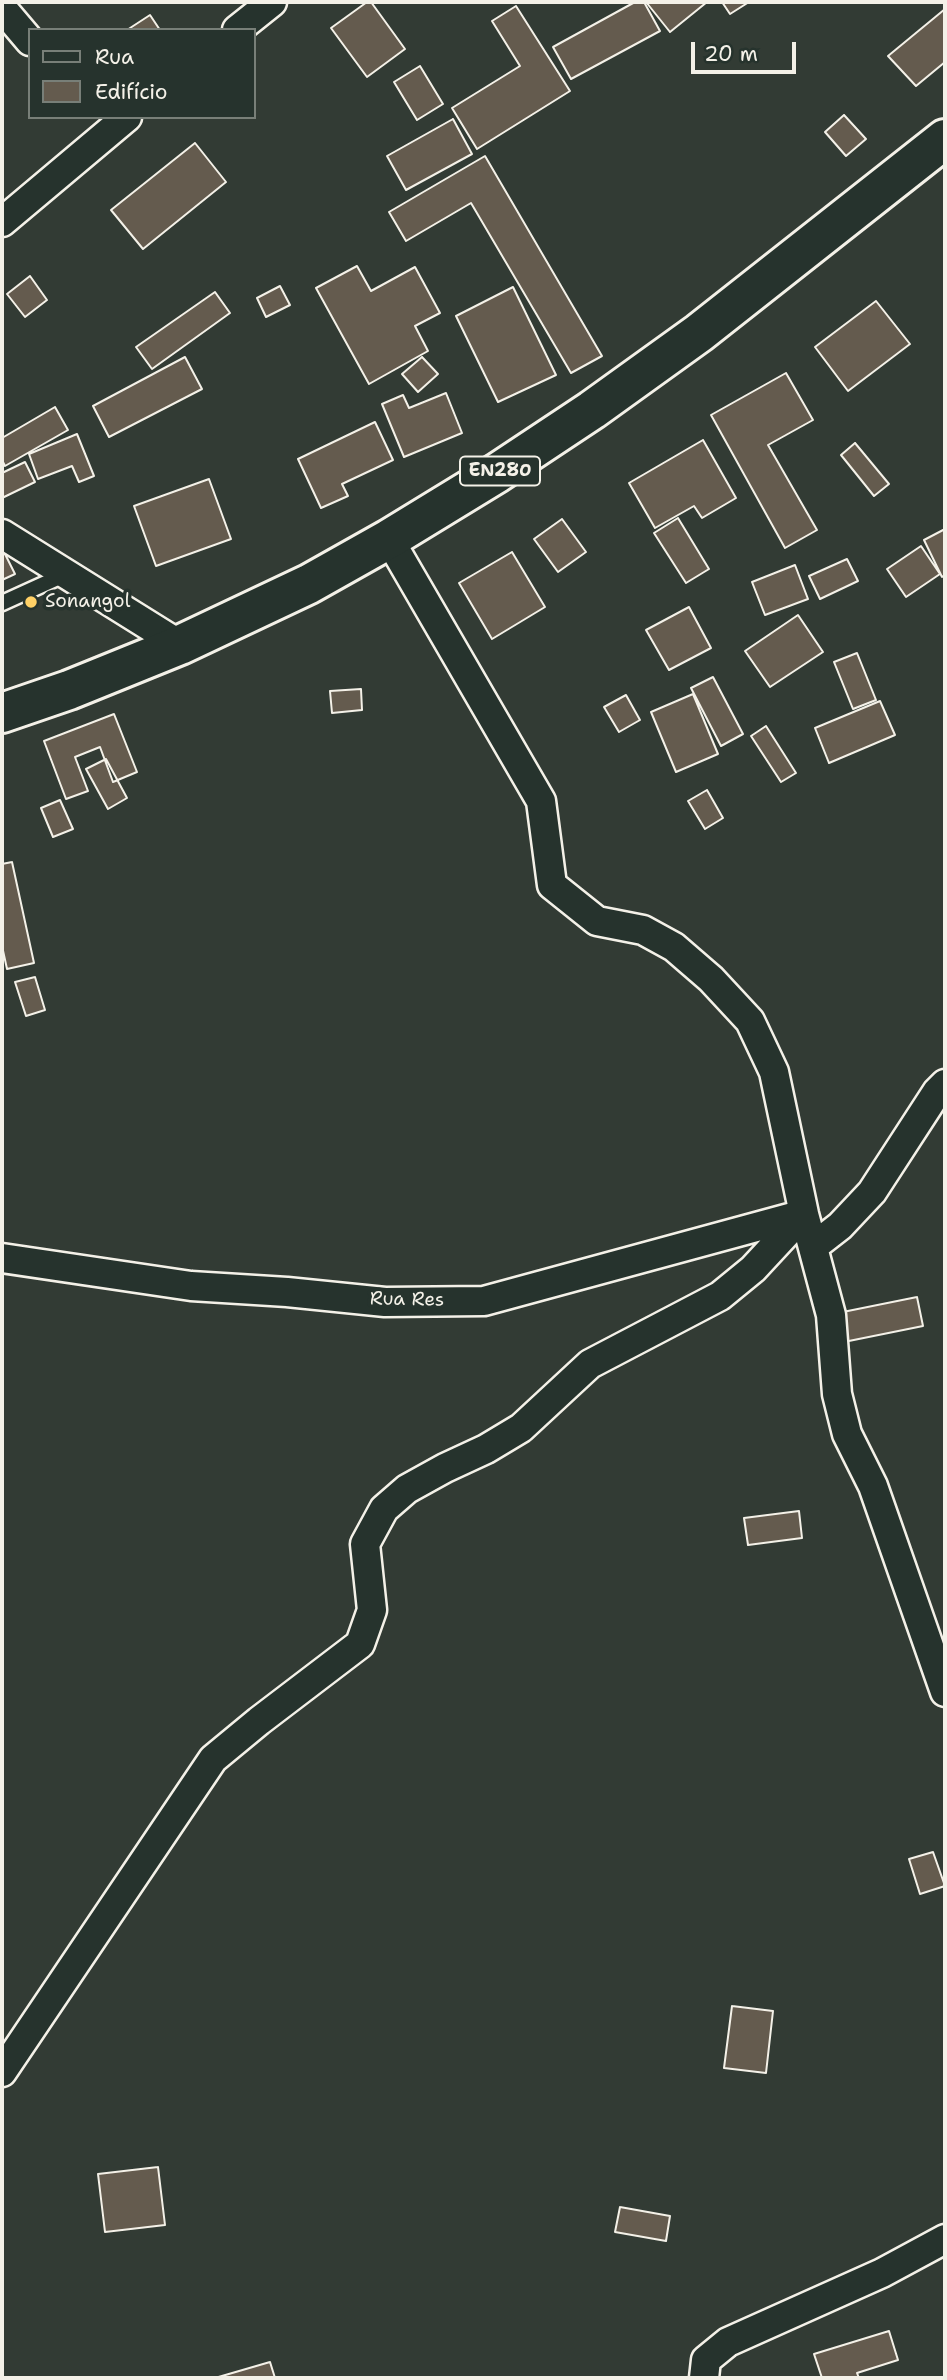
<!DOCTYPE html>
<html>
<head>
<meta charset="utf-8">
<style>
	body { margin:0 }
	#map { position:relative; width:947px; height:2380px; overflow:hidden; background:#323b34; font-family:"Shantell Sans",sans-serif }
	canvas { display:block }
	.frame { position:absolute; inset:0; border:4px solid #f4f1e8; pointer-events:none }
	.legend { position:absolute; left:28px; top:28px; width:228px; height:91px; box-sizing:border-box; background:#26332d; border:2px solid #787f78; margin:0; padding:9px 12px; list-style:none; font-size:21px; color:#f4f1e8 }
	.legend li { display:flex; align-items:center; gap:14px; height:35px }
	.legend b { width:35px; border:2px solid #787f78 }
	.scale { position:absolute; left:691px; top:42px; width:105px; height:32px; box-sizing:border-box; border:4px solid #f4f1e8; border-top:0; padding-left:9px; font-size:21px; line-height:24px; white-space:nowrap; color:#f4f1e8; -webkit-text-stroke:5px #26332d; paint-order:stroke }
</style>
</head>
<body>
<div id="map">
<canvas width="947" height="2380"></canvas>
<div class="frame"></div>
<ul class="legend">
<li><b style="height:9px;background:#26332d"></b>Rua</li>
<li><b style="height:19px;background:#645b4e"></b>Edifício</li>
</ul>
<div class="scale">20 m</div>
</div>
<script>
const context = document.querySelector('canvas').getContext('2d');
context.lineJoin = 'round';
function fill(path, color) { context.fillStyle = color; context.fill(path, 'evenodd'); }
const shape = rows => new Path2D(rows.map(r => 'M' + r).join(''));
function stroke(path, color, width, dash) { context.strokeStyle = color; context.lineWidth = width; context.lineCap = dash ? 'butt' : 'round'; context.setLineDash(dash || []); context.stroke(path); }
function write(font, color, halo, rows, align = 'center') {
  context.font = font + ' "Shantell Sans",sans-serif'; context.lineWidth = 7; context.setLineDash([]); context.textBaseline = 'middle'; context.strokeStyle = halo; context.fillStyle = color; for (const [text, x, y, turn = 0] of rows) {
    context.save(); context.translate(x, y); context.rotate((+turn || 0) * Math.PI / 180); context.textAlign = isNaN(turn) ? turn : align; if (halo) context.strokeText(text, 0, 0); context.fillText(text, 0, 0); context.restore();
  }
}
const building = shape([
	[367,2,371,2,405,49,367,77,331,28,367,2],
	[635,2,644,2,660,31,571,79,553,47,635,2],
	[646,2,707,2,670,32,646,2],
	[722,2,749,2,730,14,722,2],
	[516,6,570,91,477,149,452,108,520,66,492,21,516,6],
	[945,9,945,62,916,86,888,56,945,9],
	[150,15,160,30,127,30,150,15],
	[420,66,443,104,417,120,394,82,420,66],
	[844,115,866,139,846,156,825,132,844,115],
	[453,119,472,154,406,190,387,156,453,119],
	[195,143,226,182,143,249,111,210,195,143],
	[485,156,602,356,571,373,471,203,406,241,389,212,485,156],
	[357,266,371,291,415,267,440,313,415,326,428,351,369,384,316,288,357,266],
	[30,276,47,300,25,317,7,294,30,276],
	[280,286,290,305,266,317,257,298,280,286],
	[513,287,556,375,498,402,456,316,513,287],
	[215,292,230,313,152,369,136,347,215,292],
	[876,301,910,344,848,391,815,347,876,301],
	[185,357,202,389,109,437,93,406,185,357],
	[422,357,438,374,418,392,402,374,422,357],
	[786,373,813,420,768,445,817,530,785,548,711,415,786,373],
	[446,393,462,433,404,457,382,404,403,395,409,408,446,393],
	[55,407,68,430,5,466,2,460,2,438,55,407],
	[375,422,393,460,342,484,348,496,321,508,298,459,375,422],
	[77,434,94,476,79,482,72,466,38,479,29,454,77,434],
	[703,440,736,498,702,518,694,506,655,528,629,483,703,440],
	[855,443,889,484,874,496,841,455,855,443],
	[25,462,35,482,2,498,2,473,25,462],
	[209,479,231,539,156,566,134,506,209,479],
	[678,518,709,569,686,583,654,533,678,518],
	[562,519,586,552,558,572,534,539,562,519],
	[945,529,945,575,942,577,924,540,945,529],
	[921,546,940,574,906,597,887,569,921,546],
	[2,548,15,574,2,580,2,548],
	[512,552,545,607,492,639,459,583,512,552],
	[847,559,858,581,820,599,809,576,847,559],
	[795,565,808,599,765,615,752,582,795,565],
	[689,607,711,648,669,670,646,630,689,607],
	[798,615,823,652,770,687,745,651,798,615],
	[857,653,876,700,853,709,834,662,857,653],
	[713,677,743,734,721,746,691,688,713,677],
	[361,689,362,710,332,713,330,691,361,689],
	[693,694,718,754,676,772,651,712,693,694],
	[626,695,640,720,619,732,604,707,626,695],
	[880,701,895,735,829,763,815,728,880,701],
	[114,714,137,772,113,782,100,747,75,757,88,791,66,799,44,741,114,714],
	[766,726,796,773,781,782,751,736,766,726],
	[106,759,127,798,108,809,86,769,106,759],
	[707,790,723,818,705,829,688,801,707,790],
	[60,800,73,829,53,837,41,808,60,800],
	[12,862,34,963,7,969,2,946,2,864,12,862],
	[35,977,45,1010,26,1016,15,982,35,977],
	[917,1297,923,1326,834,1344,828,1315,917,1297],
	[799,1511,802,1538,748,1545,744,1518,799,1511],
	[933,1852,945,1886,920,1894,909,1859,933,1852],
	[732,2006,773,2011,766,2073,724,2068,732,2006],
	[158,2167,165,2225,105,2232,98,2174,158,2167],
	[620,2207,670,2216,666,2241,615,2232,620,2207],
	[889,2331,898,2360,857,2373,859,2378,822,2378,814,2354,889,2331],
	[270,2362,275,2378,215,2378,270,2362]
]);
const lane = shape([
	[2,603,66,574]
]);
const street = shape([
	[2,8,30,41],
	[237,30,272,2],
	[2,222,127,117],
	[2,534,180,645],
	[389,539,541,801,552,885,597,921,643,930,674,947,711,979,750,1021,774,1072,804,1214,831,1315,837,1394,847,1434,873,1486,945,1692],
	[813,1247,840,1226,872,1192,937,1092,945,1084],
	[2,1258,191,1286,287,1292,385,1302,484,1301,804,1214],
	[2,2072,213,1759,259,1721,360,1644,372,1610,365,1544,384,1509,407,1489,445,1468,486,1449,521,1428,590,1364,720,1296,753,1269,804,1214],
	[704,2378,706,2360,728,2342,882,2273,945,2239]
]);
const primary = shape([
	[2,713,69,690,180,645,309,584,389,539,497,473,592,410,699,333,945,139]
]);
const markers = [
	[31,602,7,"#ffd166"]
];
const shields = [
	[500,471,80]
];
const shieldNames = [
	["EN280",500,471]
];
const poiNames = [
	["Sonangol",45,602]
];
const streetNames = [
	["Rua Res",407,1300,1]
];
fill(building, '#645b4e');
stroke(building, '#f4f1e8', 2);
stroke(lane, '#f4f1e8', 19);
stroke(street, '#f4f1e8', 33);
stroke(primary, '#f4f1e8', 44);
stroke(lane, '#26332d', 14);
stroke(street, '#26332d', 28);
stroke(primary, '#26332d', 38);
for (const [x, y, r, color] of markers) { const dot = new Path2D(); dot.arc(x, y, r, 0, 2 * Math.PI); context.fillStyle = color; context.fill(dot); stroke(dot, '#26332d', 2.5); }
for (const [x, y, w] of shields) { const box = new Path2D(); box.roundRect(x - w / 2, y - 14.5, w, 29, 5); context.fillStyle = '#26332d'; context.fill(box); stroke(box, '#f4f1e8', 2); }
write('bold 18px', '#f4f1e8', null, shieldNames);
write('19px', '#f4f1e8', '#26332d', poiNames, 'left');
write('19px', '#f4f1e8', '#26332d', streetNames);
</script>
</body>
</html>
